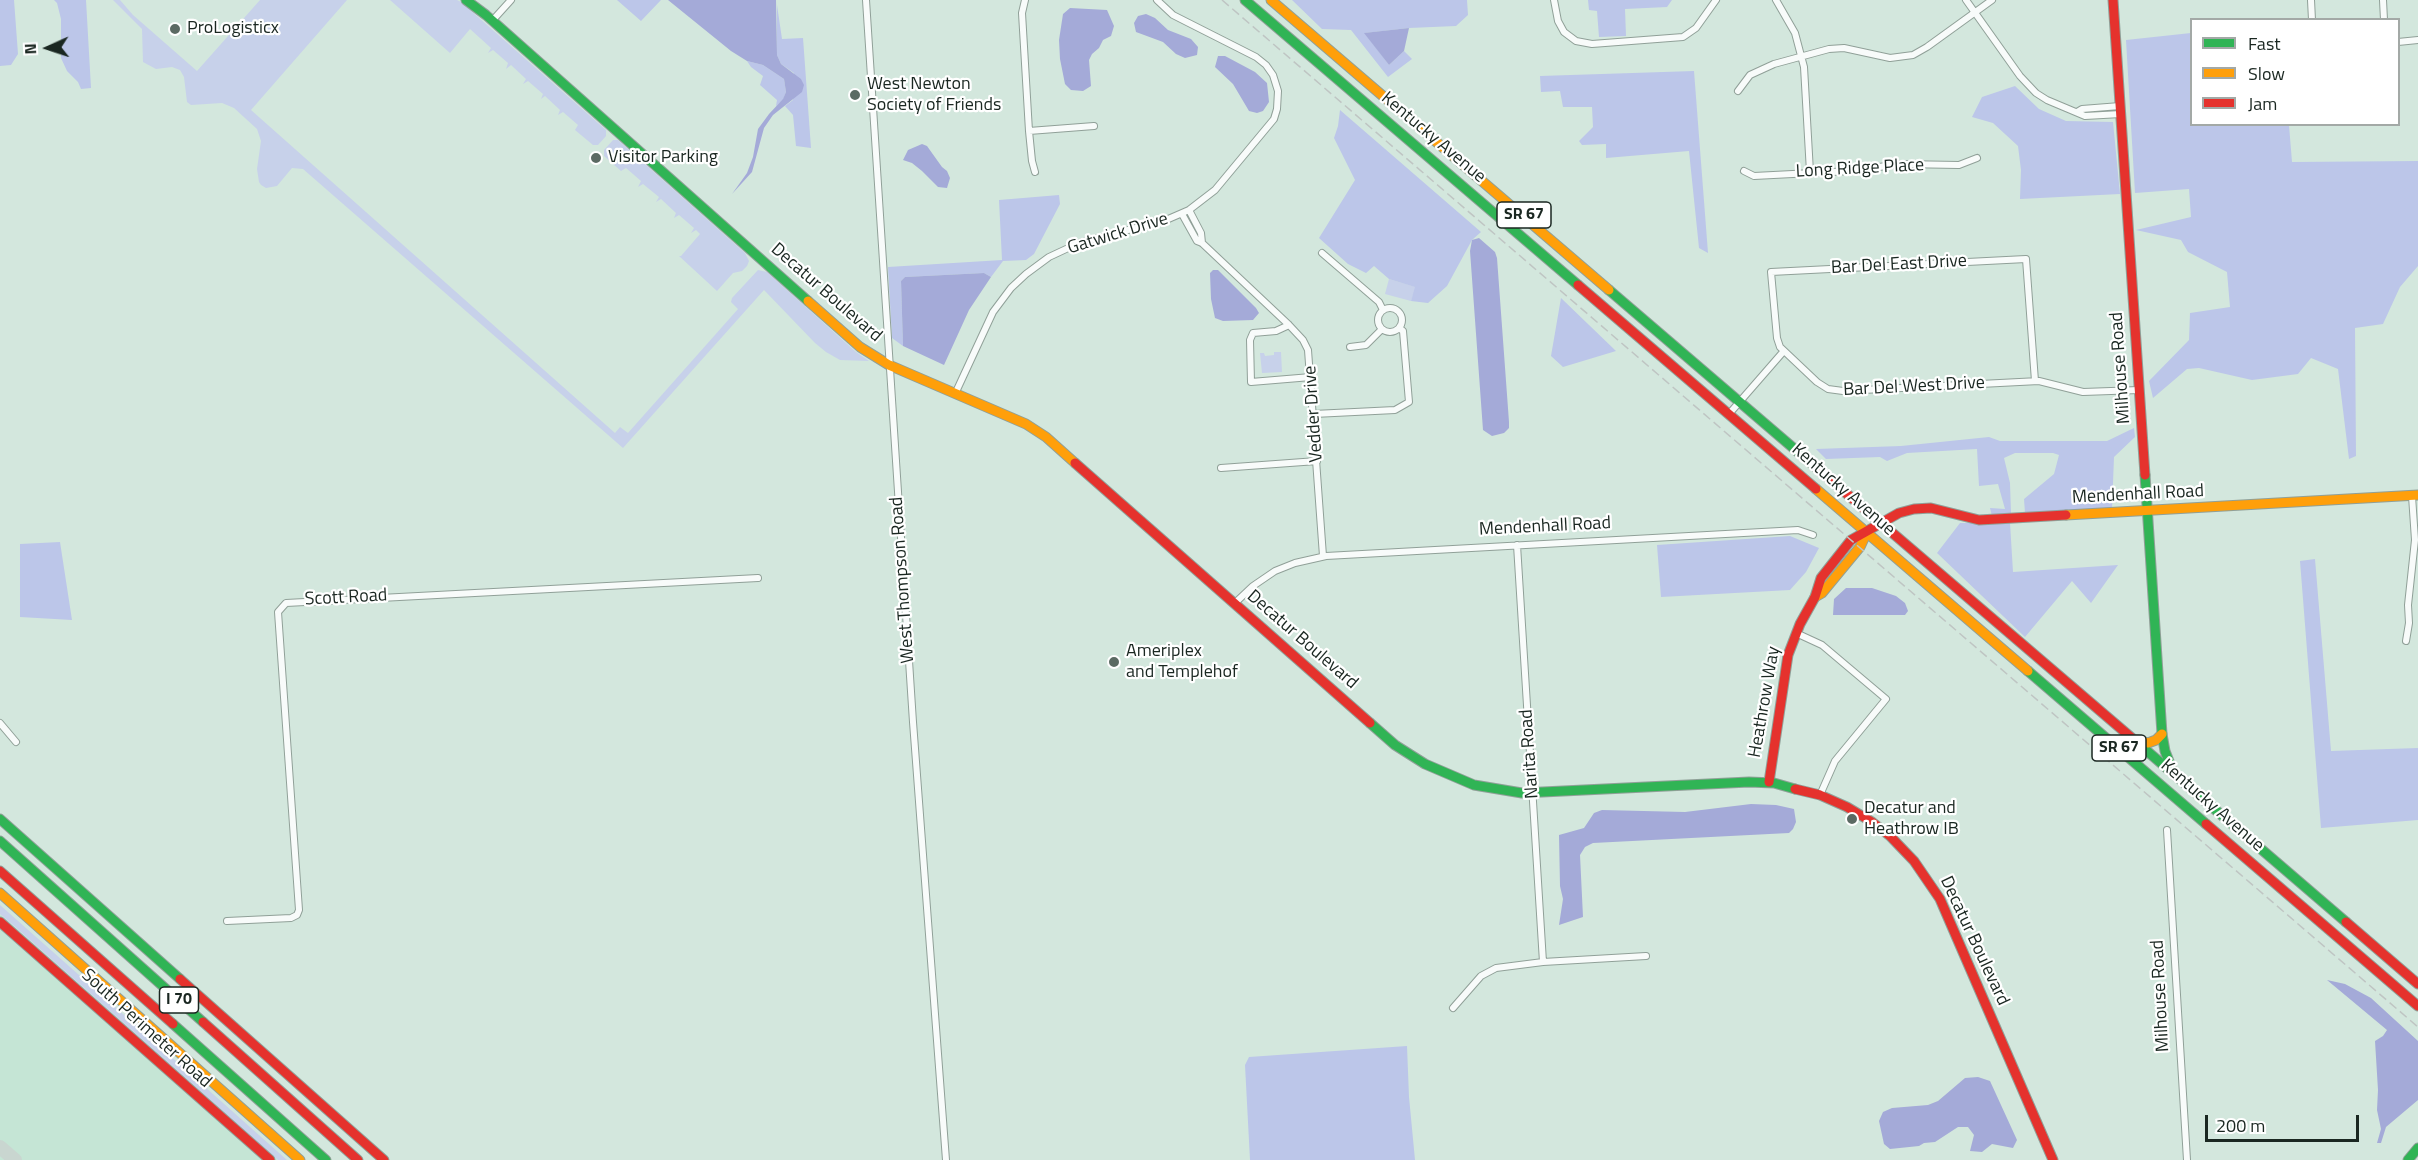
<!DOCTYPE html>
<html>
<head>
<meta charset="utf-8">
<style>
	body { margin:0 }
	#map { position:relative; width:2418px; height:1160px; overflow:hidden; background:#d3e7dd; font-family:"Titillium Web",sans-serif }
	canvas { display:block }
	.legend { position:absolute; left:2190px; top:18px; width:210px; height:108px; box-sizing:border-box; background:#fff; border:2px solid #a3a9a6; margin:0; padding:8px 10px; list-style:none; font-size:18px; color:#1a2721 }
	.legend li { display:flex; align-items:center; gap:12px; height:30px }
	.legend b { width:30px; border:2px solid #a3a9a6 }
	.north { position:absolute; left:18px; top:18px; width:60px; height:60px; -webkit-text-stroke:4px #fff; paint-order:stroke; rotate:267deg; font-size:16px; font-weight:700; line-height:24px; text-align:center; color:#1a2721 }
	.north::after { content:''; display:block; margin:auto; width:21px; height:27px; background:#1a2721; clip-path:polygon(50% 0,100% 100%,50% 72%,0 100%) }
	.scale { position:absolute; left:2205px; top:1115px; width:154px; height:27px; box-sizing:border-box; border:3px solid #1a2721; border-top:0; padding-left:8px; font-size:18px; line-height:21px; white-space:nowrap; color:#1a2721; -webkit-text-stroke:4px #fff; paint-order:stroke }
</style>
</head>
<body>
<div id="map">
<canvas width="2418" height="1160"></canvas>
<ul class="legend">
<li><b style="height:8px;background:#30b455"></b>Fast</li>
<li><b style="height:8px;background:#ff9f0a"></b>Slow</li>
<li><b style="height:8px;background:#e5322d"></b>Jam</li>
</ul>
<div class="north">N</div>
<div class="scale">200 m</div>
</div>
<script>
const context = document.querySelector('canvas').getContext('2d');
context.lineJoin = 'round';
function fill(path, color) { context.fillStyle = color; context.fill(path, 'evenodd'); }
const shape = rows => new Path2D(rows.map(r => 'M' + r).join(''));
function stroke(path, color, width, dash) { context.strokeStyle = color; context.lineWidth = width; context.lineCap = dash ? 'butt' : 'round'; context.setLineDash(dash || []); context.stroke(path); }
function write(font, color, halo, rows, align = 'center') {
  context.font = font + ' "Titillium Web",sans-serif'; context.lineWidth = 4.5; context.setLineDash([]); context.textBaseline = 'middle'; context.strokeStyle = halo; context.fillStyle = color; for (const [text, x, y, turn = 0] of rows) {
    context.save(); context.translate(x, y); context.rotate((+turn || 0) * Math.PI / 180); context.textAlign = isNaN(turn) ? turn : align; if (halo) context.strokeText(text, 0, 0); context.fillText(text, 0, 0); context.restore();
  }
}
const built = shape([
	[0,914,225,1113,278,1160,0,1160]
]);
const green = shape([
	[113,0,120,0,133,15,197,71,260,0,347,0,251,110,615,433,620,427,628,433,738,309,731,302,732,298,758,270,767,272,856,352,869,361,840,360,826,352,815,343,764,290,623,448,303,169,292,168,277,186,266,188,261,185,259,182,257,169,261,141,257,129,234,108,222,103,191,105,187,102,184,77,180,70,172,67,156,69,143,62,142,29],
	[390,0,457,0,461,2,606,130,606,136,598,145,593,145,575,130,578,125,563,112,558,115,560,110,545,96,541,99,543,94,528,81,523,84,526,79,511,65,506,69,508,63,493,50,488,53,491,48,470,29,450,53],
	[613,140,618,140,745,253,749,261,747,266,742,271,733,273,717,291,679,256,681,256,700,234,696,230,691,233,694,228,679,215,674,218,676,213,661,199,656,202,659,197,643,184,638,187,641,181,626,168,621,171,604,156,604,150],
	[1389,279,1416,287,1411,301,1385,294],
	[1274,352,1281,352,1282,372,1262,373,1260,353,1264,353,1265,356,1274,355],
	[0,905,149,1037,287,1160,278,1160,13,925,0,914]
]);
const forest = shape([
	[0,0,14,0,18,54,11,65,0,66],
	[54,0,86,0,91,88,81,89,78,82,67,71,61,58,61,19,57,3],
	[617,0,661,0,641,21],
	[1292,0,1467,0,1468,15,1456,26,1409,28,1365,33,1389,65,1404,51,1412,59,1388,77,1351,30,1322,29],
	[1588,0,1672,0,1667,7,1625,9,1626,36,1599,37,1597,11,1589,10],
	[777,5,782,39,803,38,811,148,796,146,793,115,785,106,793,100,794,73,781,64,777,55],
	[2191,33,2192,124,2289,125,2292,162,2418,161,2418,266,2400,287,2383,324,2355,328,2356,456,2349,459,2338,369,2311,358,2298,374,2252,380,2199,368,2187,369,2153,398,2149,381,2189,340,2190,313,2230,307,2227,272,2188,252,2181,240,2136,230,2191,217,2189,189,2135,193,2126,40],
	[747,61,763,65,784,79,786,92,783,100,776,106,777,100,760,85,763,76,751,67],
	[1694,71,1708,253,1699,248,1689,151,1606,158,1606,144,1582,145,1579,141,1593,127,1592,107,1563,107,1560,91,1541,92,1540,76],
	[2015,86,2039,109,2066,121,2113,122,2120,194,2020,199,2021,170,2018,146,1993,123,1972,117,1982,97],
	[1340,110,1481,232,1472,240,1447,286,1428,303,1411,301,1415,287,1389,279,1374,266,1366,273,1348,264,1319,238,1355,180,1334,138,1338,126],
	[1059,195,1060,204,1034,254,1026,260,1003,261,991,277,984,273,905,277,901,281,903,346,892,338,888,267,1002,260,999,200],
	[1561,298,1616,351,1563,367,1551,356],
	[2134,428,2135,437,2114,457,2112,509,2025,513,2024,499,2054,474,2059,455,2053,453,2015,453,2004,458,2010,483,2011,513,1992,516,1990,508,2005,509,1998,484,1979,486,1977,449,1907,453,1887,461,1880,457,1826,459,1816,449,1901,446,1989,437,2000,441,2107,441],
	[1960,523,2010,523,2013,572,2118,565,2091,603,2072,581,2025,637,1937,553],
	[1790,536,1819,548,1806,572,1790,590,1661,597,1657,545],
	[60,542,72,620,20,617,20,544],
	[2315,559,2331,751,2418,748,2418,820,2321,828,2300,561],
	[1407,1046,1409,1097,1415,1160,1250,1160,1245,1065,1249,1057]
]);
const water = shape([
	[668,0,776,0,777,55,781,64,801,79,804,85,802,92,773,115,764,128,752,172,732,194,747,173,753,157,758,129,769,114,783,99,786,92,784,79,763,65,747,61,731,51],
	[1070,8,1107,10,1114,26,1111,36,1103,40,1099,48,1092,54,1089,60,1091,86,1083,91,1071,90,1065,84,1060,59,1059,40,1063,14],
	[1146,14,1155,18,1168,30,1191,39,1198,47,1197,55,1185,58,1176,54,1163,42,1136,32,1134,23,1138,16],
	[1409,28,1404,51,1389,65,1364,33],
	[1218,56,1225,56,1255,72,1267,83,1269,102,1263,111,1257,113,1249,111,1233,84,1215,67],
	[922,144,927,146,942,167,947,171,950,178,947,188,938,187,922,171,912,163,903,160,908,150],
	[1479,238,1495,252,1497,258,1509,422,1509,428,1504,433,1492,436,1483,430,1470,251,1472,240],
	[1213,270,1218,270,1256,308,1259,313,1253,320,1223,321,1215,318,1211,299,1210,273],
	[984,273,991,277,969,310,944,365,903,346,901,281,905,277],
	[1846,588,1872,588,1896,596,1905,603,1908,611,1905,615,1833,615,1834,599],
	[1751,804,1776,805,1794,809,1796,822,1793,829,1789,833,1593,843,1585,847,1580,855,1583,917,1559,925,1563,899,1560,886,1559,835,1584,828,1594,813,1602,810,1685,812],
	[2327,980,2345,984,2371,998,2418,1041,2418,1100,2386,1127,2381,1143,2377,1143,2381,1129,2377,1110,2378,1090,2375,1041,2383,1036,2387,1030],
	[1978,1077,1990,1081,2017,1140,2013,1148,1992,1144,1982,1152,1970,1151,1974,1135,1968,1127,1958,1127,1935,1142,1924,1143,1919,1146,1890,1149,1884,1144,1879,1121,1883,1112,1892,1108,1928,1105,1938,1101,1965,1078]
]);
const taxiway = shape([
	[0,1147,15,1160]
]);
const street = shape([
	[866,0,913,722,946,1160],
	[1025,0,1022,13,1029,131,1032,161,1035,172],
	[1554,0,1558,21,1564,32,1576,41,1592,44,1683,37,1696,28,1716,0],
	[1776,0,1795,33,1804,67,1810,172],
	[1966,0,2020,76,2036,93,2047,100,2085,116,2121,114],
	[2311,0,2312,20],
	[2383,0,2384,20],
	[492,21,511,0],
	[2398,42,2418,40],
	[1738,91,1750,75,1774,64,1829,49,1844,48,1890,58,1913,55,1927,47,1992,0],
	[2077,112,2082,109,2120,106],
	[1029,131,1094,126],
	[1744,171,1754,176,1851,171,1900,164,1959,165,1977,158],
	[1189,210,1201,233,1202,243],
	[1182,214,1197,241,1202,243,1289,325,1303,340,1308,350,1323,556],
	[1322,253,1379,302,1383,310],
	'1378 320a12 12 0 1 1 24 0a12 12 0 1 1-24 0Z',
	[1289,325,1276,331,1253,333,1250,340,1251,382,1311,377],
	[1350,347,1366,345,1381,330],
	[2035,381,2026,259,1771,272,1777,338,1780,347,1817,382,1828,389,1843,391,2039,381,2083,392,2139,390],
	[955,394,993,312,1011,288,1026,274,1049,257,1079,243,1166,220,1189,210,1215,190,1274,119,1277,109,1278,91,1273,75,1266,65,1256,57,1173,15,1157,0],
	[1314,414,1395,410,1409,402,1403,331,1399,328],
	[1729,414,1783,352],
	[1221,468,1317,461],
	[1517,545,1543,962],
	[1235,603,1253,586,1275,571,1295,563,1326,556,1798,530,1813,535],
	[1796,633,1822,645,1886,699,1835,761,1820,795],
	[2406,641,2409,623,2408,605,2415,540,2412,496],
	[0,723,16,742],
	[2167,830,2187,1160],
	[227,921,291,918,297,915,299,910,278,612,286,603,758,578],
	[1453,1008,1481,976,1496,968,1543,962,1646,956]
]);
const fast = shape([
	[466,0,486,15,808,301],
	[1245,0,1578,285],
	[1609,290,1819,470],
	[2145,475,2162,734],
	[2028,671,2206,824],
	[1370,723,1395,745,1425,764,1474,785,1522,793,1749,782,1774,783,1795,789],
	[2162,734,2165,751,2172,769],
	[2133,739,2346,922],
	[0,819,180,979],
	[0,841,203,1022],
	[173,1024,326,1160],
	[2408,1160,2418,1148]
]);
const slow = shape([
	[1271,0,1609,290],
	[808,301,860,347,889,365,1026,424,1046,437,1075,463],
	[1816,489,2028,671],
	[2066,515,2418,495],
	[1815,597,1822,593,1860,547,1867,532],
	[2138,740,2148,743,2156,740,2162,734],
	[0,893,300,1160]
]);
const jam = shape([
	[2113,0,2145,475],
	[1578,285,1816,489],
	[1075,463,1370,723],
	[1819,470,2133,739],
	[1769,782,1788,655,1800,624,1815,597,1821,578,1851,540,1899,513,1914,509,1931,508,1979,520,2066,515],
	[1795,789,1820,795,1847,807,1872,822,1890,836,1914,861,1940,899,2053,1160],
	[2206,824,2418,1006],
	[0,871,173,1024],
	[0,922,270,1160],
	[2346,922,2418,984],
	[180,979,384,1160],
	[203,1022,358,1160]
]);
const rail = shape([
	[1222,0,2418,1027]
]);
const markers = [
	[175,29,6,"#5b6a63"],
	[855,95,6,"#5b6a63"],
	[596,158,6,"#5b6a63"],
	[1114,662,6,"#5b6a63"],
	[1852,819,6,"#5b6a63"]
];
const shields = [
	[1524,215,54],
	[2119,748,54],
	[179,1000,39]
];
const shieldNames = [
	["SR 67",1524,215],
	["SR 67",2119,748],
	["I 70",179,1000]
];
const poiNames = [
	["ProLogisticx",187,29],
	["West Newton",867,85],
	["Society of Friends",867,106],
	["Visitor Parking",608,158],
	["Ameriplex",1126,652],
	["and Templehof",1126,673],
	["Decatur and",1864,809],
	["Heathrow IB",1864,830]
];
const streetNames = [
	["Kentucky Avenue",1433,138,40],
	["Long Ridge Place",1860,169,-3],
	["Gatwick Drive",1118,234,-17],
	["Bar Del East Drive",1899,265,-3],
	["Decatur Boulevard",826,293,41],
	["Milhouse Road",2121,368,-94],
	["Bar Del West Drive",1914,387,-3],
	["Vedder Drive",1314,414,-94],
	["Kentucky Avenue",1843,490,41],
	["Mendenhall Road",2138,495,-3],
	["Mendenhall Road",1545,527,-3],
	["West Thompson Road",903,580,-94],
	["Scott Road",346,598,-3],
	["Decatur Boulevard",1302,640,41],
	["Heathrow Way",1765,702,-80],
	["Narita Road",1530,754,-94],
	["Kentucky Avenue",2212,806,41],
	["Decatur Boulevard",1974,941,65],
	["Milhouse Road",2161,996,-93],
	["South Perimeter Road",146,1029,42]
];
fill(built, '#c5e5d5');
fill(green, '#c7d1ea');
fill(forest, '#bcc6e9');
fill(water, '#a4aad8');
stroke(taxiway, '#c9d6d0', 14);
stroke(street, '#90a098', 8);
stroke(fast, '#90a098', 11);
stroke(slow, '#90a098', 11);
stroke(jam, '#90a098', 11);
stroke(street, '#f8fbfa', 6);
stroke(fast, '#30b455', 9);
stroke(slow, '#ff9f0a', 9);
stroke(jam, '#e5322d', 9);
stroke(rail, '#bfc5c3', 1.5, [9, 4.5]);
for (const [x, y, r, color] of markers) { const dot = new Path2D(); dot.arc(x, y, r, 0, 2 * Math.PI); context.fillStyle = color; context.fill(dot); stroke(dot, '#fff', 2); }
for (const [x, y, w] of shields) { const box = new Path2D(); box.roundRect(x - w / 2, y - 13, w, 26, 4.5); context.fillStyle = '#fff'; context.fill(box); stroke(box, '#1a2721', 1.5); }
write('bold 16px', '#1a2721', null, shieldNames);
write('18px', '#1a2721', '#fff', poiNames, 'left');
write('18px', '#1a2721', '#fff', streetNames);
</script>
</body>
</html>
